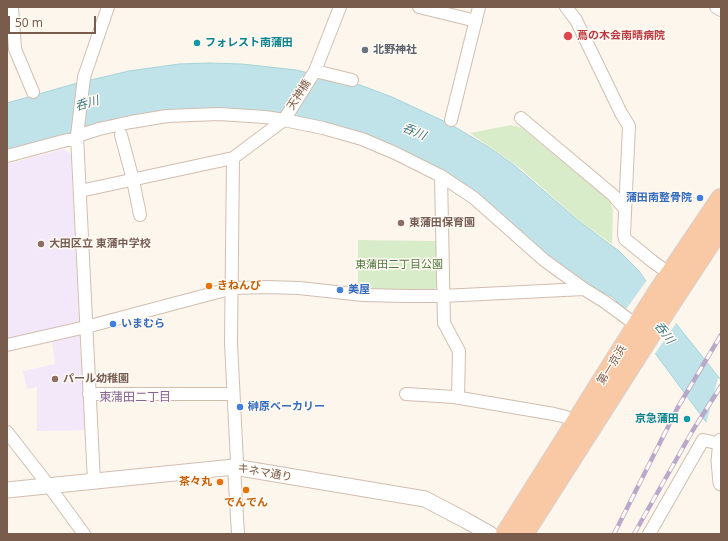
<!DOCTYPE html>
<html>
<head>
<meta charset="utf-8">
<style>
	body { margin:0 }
	#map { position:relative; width:728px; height:541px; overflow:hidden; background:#fdf6ec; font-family:"Noto Sans",sans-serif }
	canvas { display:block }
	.frame { position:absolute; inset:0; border:8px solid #7a5c4d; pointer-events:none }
	.scale { position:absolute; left:8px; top:16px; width:88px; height:18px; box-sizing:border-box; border:2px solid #7a5c4d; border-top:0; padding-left:5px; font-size:12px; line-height:14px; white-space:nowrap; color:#7a5c4d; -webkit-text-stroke:3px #fffaf3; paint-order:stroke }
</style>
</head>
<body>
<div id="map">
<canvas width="728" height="541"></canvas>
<div class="frame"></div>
<div class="scale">50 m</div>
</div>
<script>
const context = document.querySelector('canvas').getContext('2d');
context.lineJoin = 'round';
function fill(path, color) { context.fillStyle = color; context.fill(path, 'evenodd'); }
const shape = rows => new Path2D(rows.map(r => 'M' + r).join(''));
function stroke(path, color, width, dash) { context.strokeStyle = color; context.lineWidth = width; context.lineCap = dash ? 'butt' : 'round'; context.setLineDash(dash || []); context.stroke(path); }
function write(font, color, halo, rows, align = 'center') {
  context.font = font + ' "Noto Sans","Noto Sans JP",sans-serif'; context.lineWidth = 3; context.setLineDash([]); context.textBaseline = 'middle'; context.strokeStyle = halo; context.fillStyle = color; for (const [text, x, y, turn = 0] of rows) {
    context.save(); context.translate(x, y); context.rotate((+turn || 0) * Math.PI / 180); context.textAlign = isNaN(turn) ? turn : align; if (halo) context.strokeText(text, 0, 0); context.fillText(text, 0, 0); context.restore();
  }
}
const education = shape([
	[64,149,71,154,79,325,7,339,7,164],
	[81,334,88,430,37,431,37,387,27,389,23,371,55,364,52,340]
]);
const green = shape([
	[511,125,522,128,610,201,613,210,612,244,582,223,520,168,470,133],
	[358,240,437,241,437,287,430,292,358,288]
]);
const water = shape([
	[209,63,242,64,296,70,360,85,392,97,450,124,487,146,514,165,581,223,619,251,639,271,674,321,721,380,721,436,706,422,615,299,611,296,577,280,550,259,507,221,376,141,205,111,7,152,7,103,74,84,129,71,179,64,209,63]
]);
const pier = shape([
	[647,280,677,322,654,355,624,312],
	[718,378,721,380,721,438,706,424]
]);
const minor = shape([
	[12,7,15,49,33,92],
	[419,7,476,21],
	[566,7,576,20,621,113,629,126,624,234,625,239,652,261,674,277],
	[716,7,721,10],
	[315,71,352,80],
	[521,118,613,195,625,209],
	[451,120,479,7],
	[121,135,133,180,140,215],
	[77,136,99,129,131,122,167,116,219,114,265,117,284,120,323,128,362,139,395,153,441,176,474,198,544,260,584,289,605,302,628,319,638,324],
	[7,156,67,140,77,140],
	[233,158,231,343,237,462,234,467,238,534],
	[441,176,444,323,459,351,458,398],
	[80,191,233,158,284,120,315,71,340,7],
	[7,345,86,327,233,288,266,287,299,288,363,295,405,296,442,296,584,289],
	[89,394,233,394],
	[406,394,454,397,554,414,566,417,576,422],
	[7,432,49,486,84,534],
	[94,482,77,136,84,77,108,7],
	[649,534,703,440,721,444]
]);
const tertiary = shape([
	[721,441,719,461,721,483],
	[7,490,234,467,425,499,465,520,490,534]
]);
const trunk = shape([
	[506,534,657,294,721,199],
	[523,534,667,308,721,226]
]);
const rail = shape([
	[614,534,678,407,721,335],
	[634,534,693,430,721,386]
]);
const markers = [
	[568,36,5,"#e0444e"],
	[197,43,4,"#0f9aa8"],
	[365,50,4,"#6b7280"],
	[700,198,4,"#3f7fe0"],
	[401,223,4,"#8d6e63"],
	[41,244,4,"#8d6e63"],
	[209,286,4,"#e8710a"],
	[340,290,4,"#3f7fe0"],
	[113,324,4,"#3f7fe0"],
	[55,379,4,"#8d6e63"],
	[240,407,4,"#3f7fe0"],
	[687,419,4,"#0f9aa8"],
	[220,482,4,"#e8710a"],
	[246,490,4,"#e8710a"]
];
const healthNames = [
	["蔦の木会南晴病院",577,36]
];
const cultureNames = [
	["フォレスト南蒲田",205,43],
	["京急蒲田",679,419,"right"]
];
const worshipNames = [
	["北野神社",373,50]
];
const streetNames = [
	["天神橋",299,95,-57],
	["第一京浜",612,365,-58],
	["キネマ通り",265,473,10]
];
const shopNames = [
	["蒲田南整骨院",692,198,"right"],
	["美屋",348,290],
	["いまむら",121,324],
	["榊原ベーカリー",248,407]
];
const educationNames = [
	["東蒲田保育園",409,223],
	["大田区立 東蒲中学校",49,244],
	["パール幼稚園",63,379]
];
const parkNames = [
	["東蒲田二丁目公園",399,265]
];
const foodNames = [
	["きねんび",217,286],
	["茶々丸",212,482,"right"],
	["でんでん",246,503,"center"]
];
const waterNames = [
	["呑川",87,104,-16],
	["呑川",414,132,23],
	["呑川",664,333,53]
];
const neighbourhoodNames = [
	["東蒲田二丁目",135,398]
];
fill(education, '#f3e8fa');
fill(green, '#d8ecc9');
fill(water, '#bfe3e8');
stroke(water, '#a5d3da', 1);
fill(pier, '#fdf6ec');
stroke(minor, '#d1beb0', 14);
stroke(tertiary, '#d1beb0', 17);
stroke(trunk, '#dad1cd', 22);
stroke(minor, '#fff', 12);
stroke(tertiary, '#fff', 15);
stroke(trunk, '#f9c8a4', 20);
stroke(rail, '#b9a8c9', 4.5);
stroke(rail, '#fffaf3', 3, [9]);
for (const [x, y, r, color] of markers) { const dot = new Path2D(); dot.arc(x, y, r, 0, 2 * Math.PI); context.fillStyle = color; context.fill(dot); stroke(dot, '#fffaf3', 1.5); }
write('bold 11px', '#be3a42', '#fffaf3', healthNames, 'left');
write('bold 11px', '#0d838f', '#fffaf3', cultureNames, 'left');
write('bold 11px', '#5b616d', '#fffaf3', worshipNames, 'left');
write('11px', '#7a5c4d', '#fffaf3', streetNames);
write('bold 11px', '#366cbe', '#fffaf3', shopNames, 'left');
write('bold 11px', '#785e54', '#fffaf3', educationNames, 'left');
write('11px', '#537a41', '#fffaf3', parkNames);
write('bold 11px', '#c56008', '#fffaf3', foodNames, 'left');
write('italic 12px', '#437c86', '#fffaf3', waterNames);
write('12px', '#846695', '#fffaf3', neighbourhoodNames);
</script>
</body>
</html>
